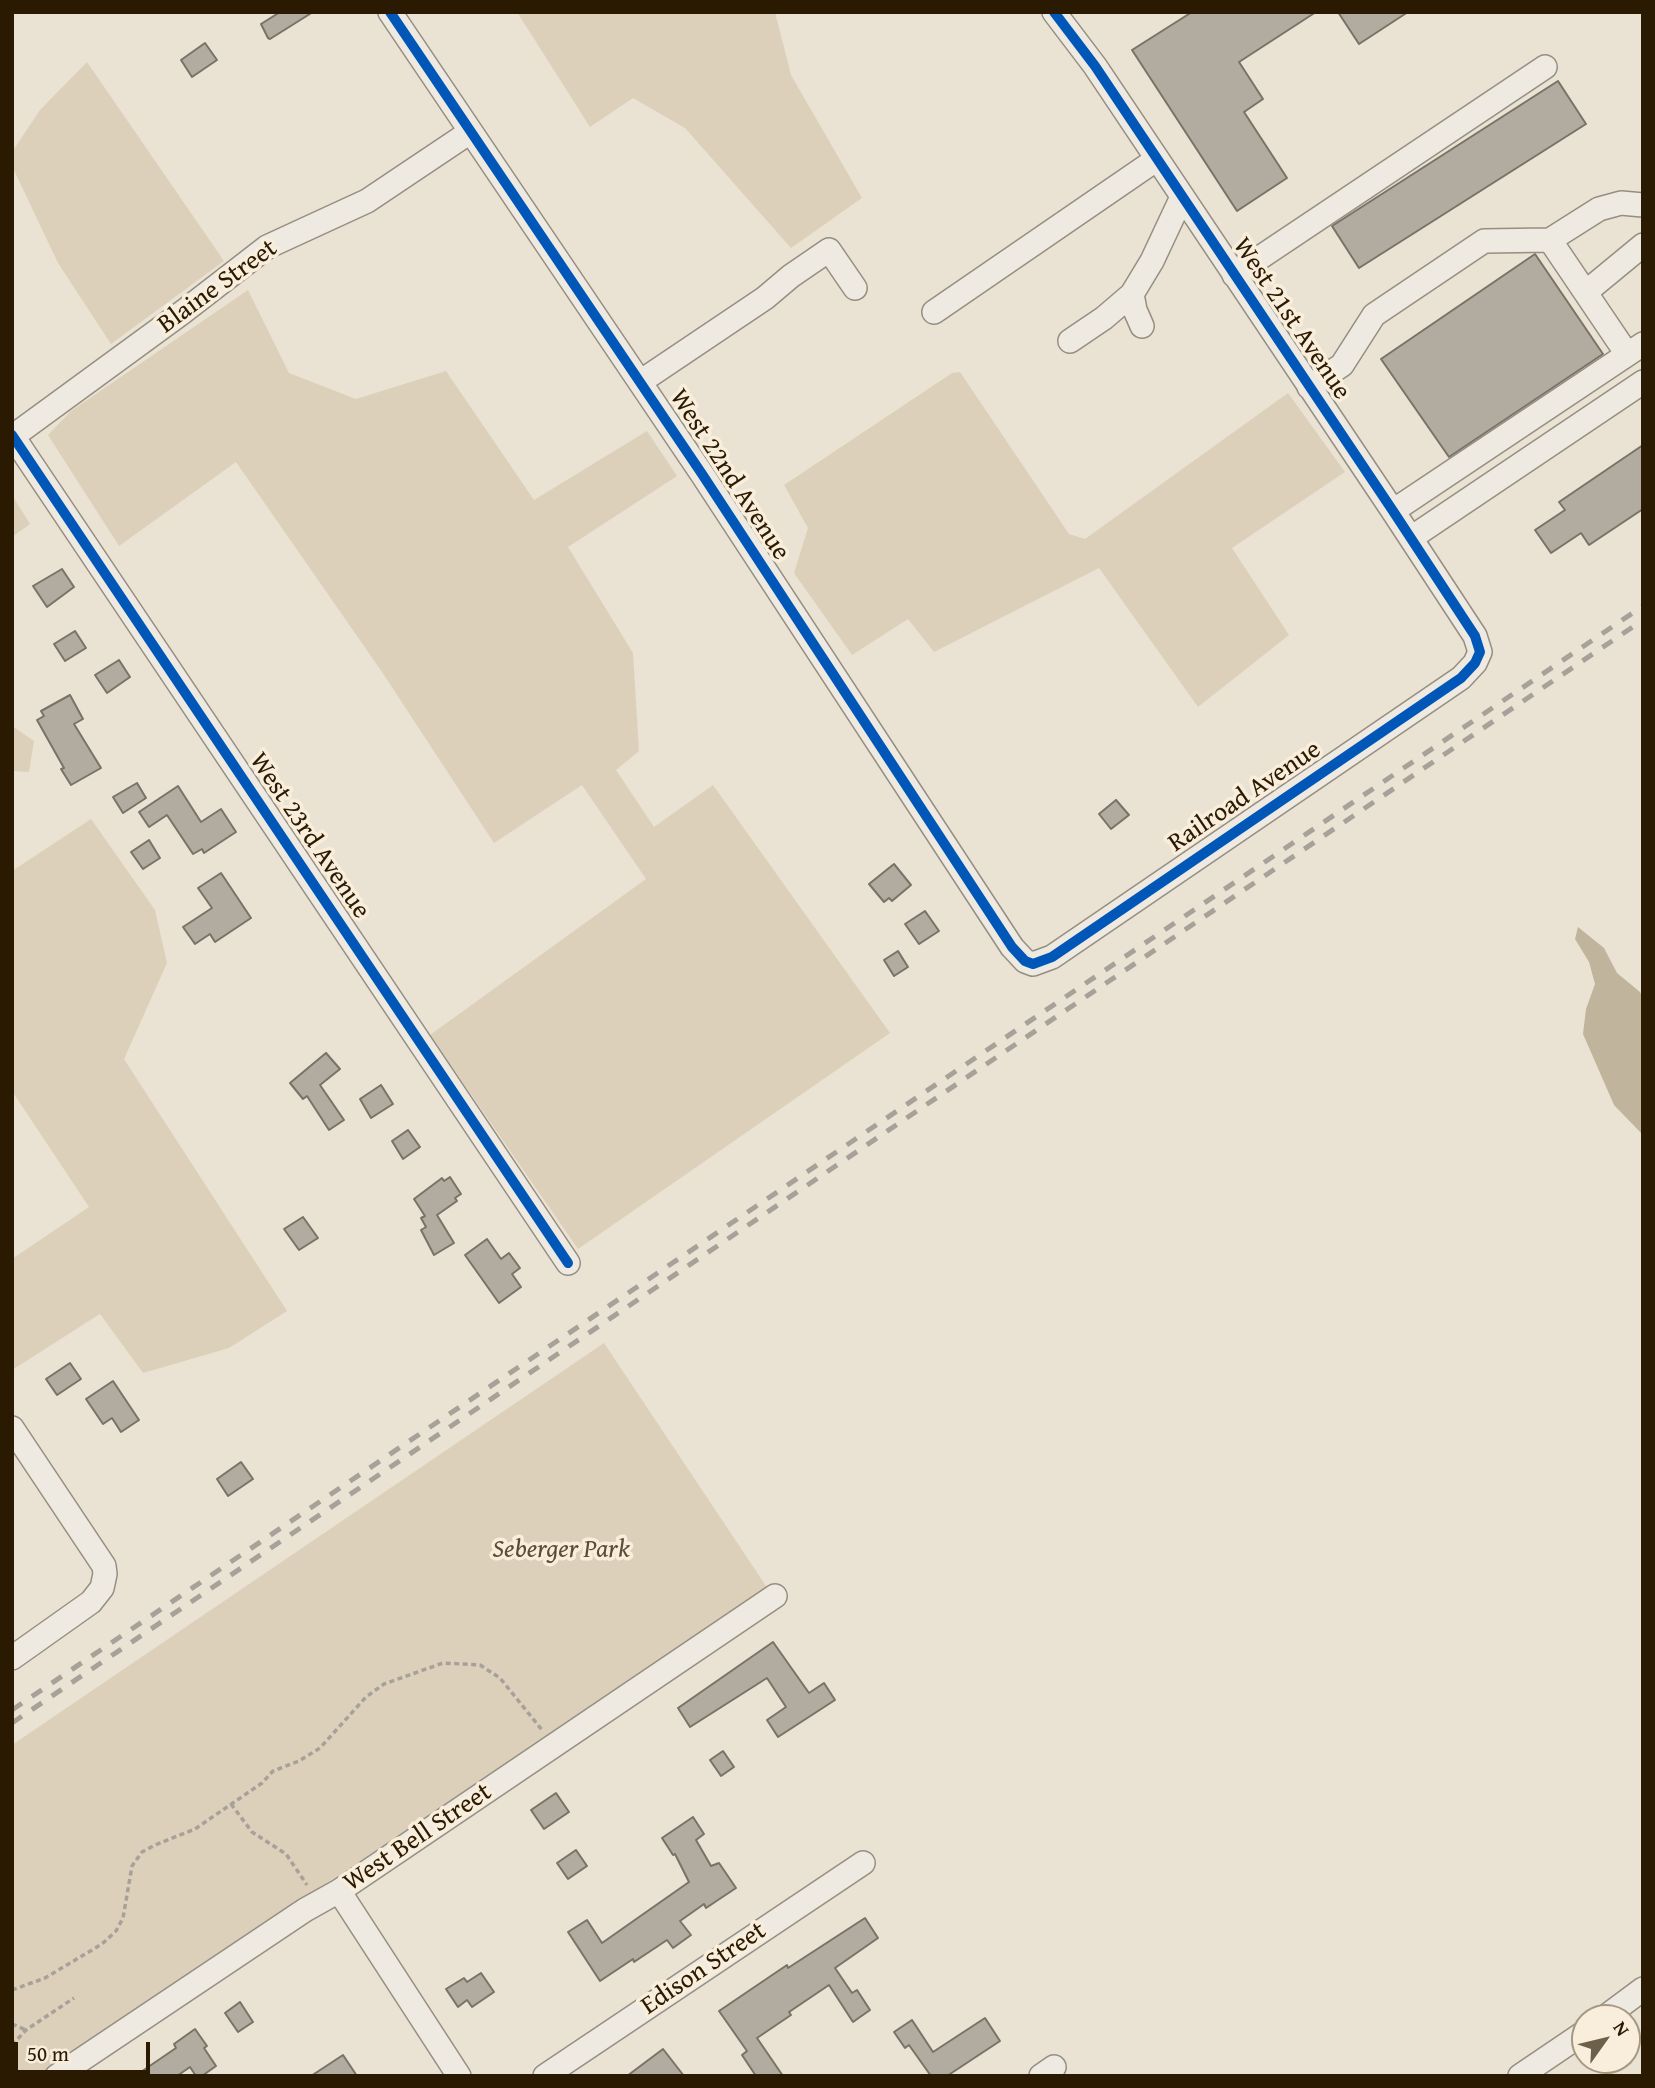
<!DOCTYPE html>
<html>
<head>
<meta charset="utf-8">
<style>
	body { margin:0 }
	#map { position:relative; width:1655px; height:2088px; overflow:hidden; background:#eae2d2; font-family:"Gentium Book Plus",serif }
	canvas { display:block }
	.frame { position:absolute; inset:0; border:14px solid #2a1a02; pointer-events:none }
	.north { position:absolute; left:1571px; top:2004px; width:70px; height:70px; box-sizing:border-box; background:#f8eedb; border:2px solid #a69984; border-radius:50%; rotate:56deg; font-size:19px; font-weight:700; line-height:28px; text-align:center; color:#2a1a02 }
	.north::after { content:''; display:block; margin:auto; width:24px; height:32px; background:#6d604b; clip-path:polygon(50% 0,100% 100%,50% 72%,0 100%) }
	.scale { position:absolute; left:14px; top:2042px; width:136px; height:32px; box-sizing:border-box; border:4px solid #2a1a02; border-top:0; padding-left:9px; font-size:21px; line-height:24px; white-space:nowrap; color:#2a1a02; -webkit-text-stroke:5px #f8eedb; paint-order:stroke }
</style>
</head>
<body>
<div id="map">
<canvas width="1655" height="2088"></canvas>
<div class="frame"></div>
<div class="north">N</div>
<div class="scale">50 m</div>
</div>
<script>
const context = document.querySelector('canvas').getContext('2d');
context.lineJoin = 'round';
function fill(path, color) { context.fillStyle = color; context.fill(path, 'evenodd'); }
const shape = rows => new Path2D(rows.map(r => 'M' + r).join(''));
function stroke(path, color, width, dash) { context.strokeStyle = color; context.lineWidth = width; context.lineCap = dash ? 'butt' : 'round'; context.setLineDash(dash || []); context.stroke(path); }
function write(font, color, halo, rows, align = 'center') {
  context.font = font + ' "Gentium Book Plus",serif'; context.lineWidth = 7; context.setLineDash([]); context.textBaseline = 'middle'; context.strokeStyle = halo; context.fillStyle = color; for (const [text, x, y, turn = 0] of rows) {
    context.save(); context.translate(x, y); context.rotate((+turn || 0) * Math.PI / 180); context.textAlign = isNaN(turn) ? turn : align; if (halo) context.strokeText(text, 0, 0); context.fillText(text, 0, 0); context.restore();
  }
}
const green = shape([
	[517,12,775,12,791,75,862,198,791,248,685,128,633,98,590,127],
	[87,62,224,261,111,344,58,263,12,166,12,152,40,110],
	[248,290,289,373,356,399,446,371,534,500,647,431,677,476,568,547,633,653,639,751,616,770,654,827,713,785,890,1033,578,1249,430,1035,646,879,582,785,494,843,382,672,236,462,119,546,48,435,71,411],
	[960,372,1069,534,1085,539,1288,393,1345,472,1232,548,1289,635,1198,707,1099,568,934,652,908,619,852,655,794,573,808,528,784,485,952,373],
	[12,495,30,524,12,537],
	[12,726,34,741,29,772,12,771],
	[91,819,155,910,167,963,124,1059,287,1311,229,1348,143,1373,100,1314,12,1370,12,1259,89,1207,12,1091,12,871],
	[604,1343,768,1589,37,2076,12,2076,12,1745]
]);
const water = shape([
	[1578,927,1604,948,1617,973,1640,992,1643,998,1643,1135,1614,1105,1583,1034,1586,1009,1595,984,1589,962,1575,939]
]);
const building = shape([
	[280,12,313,12,270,39,268,38,261,24,280,12],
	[1192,12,1316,12,1239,62,1263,99,1244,112,1287,178,1237,211,1132,50,1192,12],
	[1338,12,1408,12,1359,44,1338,12],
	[205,43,217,60,192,77,181,60,205,43],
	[1558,81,1586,124,1359,268,1332,226,1558,81],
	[1535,254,1603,354,1449,457,1381,359,1535,254],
	[1643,445,1643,509,1589,545,1581,533,1551,553,1535,530,1565,510,1559,502,1643,445],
	[62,569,74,587,47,607,33,586,62,569],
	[75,631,86,648,65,661,54,644,75,631],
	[119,660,130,677,107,693,95,675,119,660],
	[70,695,83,719,74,724,101,768,71,785,61,769,64,768,37,720,44,716,41,711,70,695],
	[137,783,146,798,123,813,113,797,137,783],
	[178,786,201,822,221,809,236,832,204,853,202,849,193,854,167,815,149,827,139,812,178,786],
	[1116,800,1129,815,1111,829,1099,814,1116,800],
	[149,840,160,858,143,869,131,852,149,840],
	[894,864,911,885,892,901,889,898,884,902,869,884,894,864],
	[221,873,251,918,215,942,210,934,195,944,183,927,212,908,198,888,221,873],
	[925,911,939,931,919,944,905,924,925,911],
	[898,951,908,967,894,976,884,960,898,951],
	[326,1053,340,1069,320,1085,344,1120,329,1130,307,1096,303,1099,290,1083,326,1053],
	[381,1085,393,1104,371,1118,360,1099,381,1085],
	[408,1130,420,1147,403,1159,392,1141,408,1130],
	[450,1177,461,1194,455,1198,457,1201,437,1215,454,1243,434,1255,421,1230,426,1227,421,1218,425,1216,414,1199,442,1178,444,1181,450,1177],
	[303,1217,318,1238,299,1250,284,1229,303,1217],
	[487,1239,501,1259,509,1253,520,1268,512,1274,521,1287,499,1303,465,1255,487,1239],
	[70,1363,81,1379,57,1395,46,1379,70,1363],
	[113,1381,139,1420,121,1432,112,1418,103,1424,86,1399,113,1381],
	[241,1462,253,1479,228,1496,217,1479,241,1462],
	[773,1642,809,1693,824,1683,835,1700,778,1737,767,1720,786,1707,767,1678,690,1727,678,1708,773,1642],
	[723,1751,734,1767,721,1776,710,1760,723,1751],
	[556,1793,569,1812,544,1829,531,1810,556,1793],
	[693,1817,704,1834,696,1840,711,1866,719,1863,736,1888,706,1908,704,1904,680,1921,691,1935,673,1948,667,1940,634,1962,633,1959,600,1981,568,1932,587,1920,602,1943,689,1882,675,1854,673,1855,662,1838,693,1817],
	[576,1850,587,1866,568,1879,557,1863,576,1850],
	[865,1918,878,1938,835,1968,852,1993,857,1990,870,2010,853,2022,829,1985,789,2012,791,2015,757,2038,783,2076,756,2076,742,2055,747,2051,719,2011,787,1965,788,1968,865,1918],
	[481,1973,494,1992,472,2007,467,2000,458,2007,446,1989,464,1978,467,1982,481,1973],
	[240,2002,253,2022,238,2032,225,2013,240,2002],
	[985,2018,1000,2041,947,2076,931,2076,909,2045,905,2048,894,2032,912,2020,933,2052,985,2018],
	[195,2029,207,2046,204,2048,216,2066,202,2076,196,2076,190,2067,177,2076,135,2076,176,2048,174,2044,195,2029],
	[663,2049,684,2076,627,2076,663,2049],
	[343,2055,357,2076,311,2076,343,2055]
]);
const path = shape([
	[231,1804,252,1832,286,1854,307,1885],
	[12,1990,45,1978,102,1944,116,1931,123,1918,132,1866,142,1852,155,1845,195,1829,262,1783,273,1771,299,1761,320,1748,366,1697,384,1684,443,1663,480,1665,500,1678,542,1730],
	[12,2024,26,2030],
	[12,2045,26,2030,74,1998]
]);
const minor = shape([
	[390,12,702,474,1012,947,1025,961,1033,964,1052,957,1461,678,1475,663,1480,652,1475,636,1393,511,1095,66,1054,12],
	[1550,240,1627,354],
	[1234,275,1545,67],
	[1586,292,1643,245],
	[1132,294,1135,310,1142,326],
	[934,312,1157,159],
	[1070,341,1104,318,1132,294,1152,261,1182,197],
	[640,382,765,298,791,276,829,250,855,288],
	[1309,387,1342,365,1374,315,1484,241,1550,240,1599,209,1621,203,1643,205],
	[12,435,568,1263],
	[12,437,183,312,267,247,367,201,470,132],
	[1393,511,1643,344],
	[1411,538,1643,382],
	[12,1428,104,1566,105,1574,102,1588,91,1602,12,1658],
	[339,1891,459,2076],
	[1604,2018,1643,1989],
	[57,2076,305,1910,339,1891,775,1596],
	[545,2076,863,1863],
	[1041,2076,1054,2067],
	[1520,2076,1585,2032]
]);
const rail = shape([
	[12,1710,1643,606],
	[12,1723,1643,620]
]);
const cycleway = shape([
	[390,12,702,474,1012,947,1025,961,1033,964,1052,957,1461,678,1475,663,1480,652,1475,636,1393,511,1095,66,1054,12],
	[12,435,568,1263]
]);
const streetNames = [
	["Blaine Street",218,287,-36],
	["West 21st Avenue",1291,319,56],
	["West 22nd Avenue",729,475,57],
	["Railroad Avenue",1245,797,-34],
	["West 23rd Avenue",309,836,56],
	["West Bell Street",418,1838,-34],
	["Edison Street",704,1969,-34]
];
const parkNames = [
	["Seberger Park",561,1550]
];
fill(green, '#ddd0ba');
fill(water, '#c1b49c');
fill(building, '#b2aca0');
stroke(building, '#797267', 2);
stroke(minor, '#958e82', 26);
stroke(path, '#a7a199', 3.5, [5, 3.5]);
stroke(minor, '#eeeae1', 23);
stroke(rail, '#a7a199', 5, [12, 12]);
stroke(cycleway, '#0057b8', 10);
write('26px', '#2a1a02', '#f8eedb', streetNames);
write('italic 26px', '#5c4c33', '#f8eedb', parkNames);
</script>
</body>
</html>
